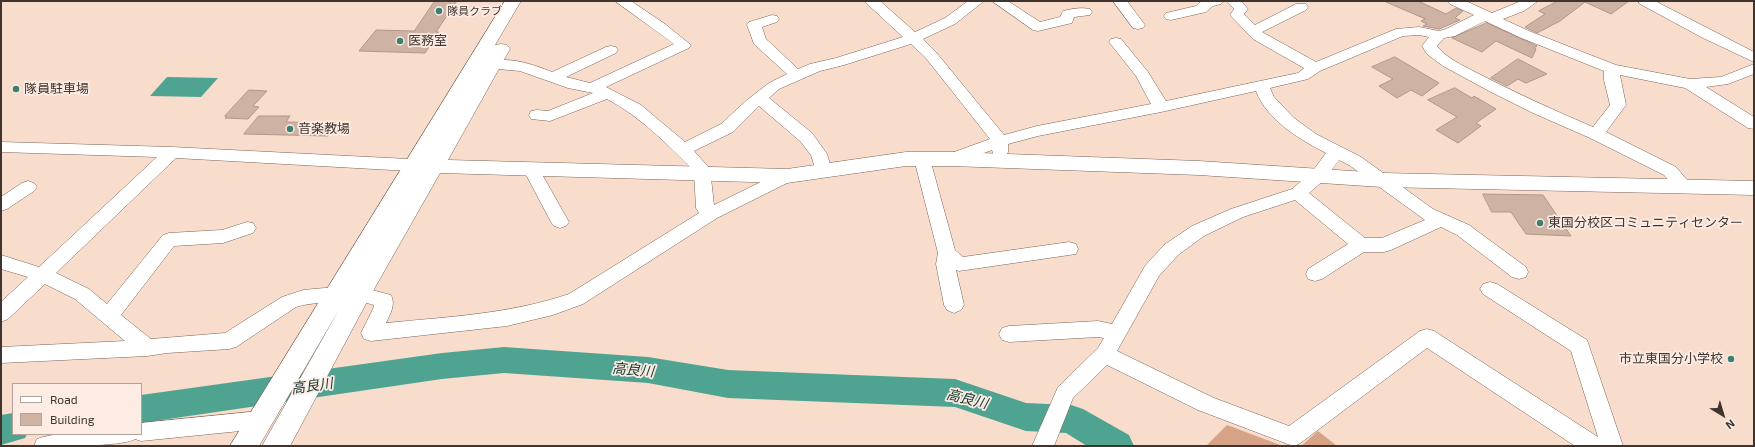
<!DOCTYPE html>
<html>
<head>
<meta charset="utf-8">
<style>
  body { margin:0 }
  #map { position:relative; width:1755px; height:447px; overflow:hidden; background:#f8ddcd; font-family:"Exo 2",sans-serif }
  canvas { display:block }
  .frame { position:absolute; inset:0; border:2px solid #3f342e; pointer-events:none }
  .legend { position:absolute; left:12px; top:383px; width:130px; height:52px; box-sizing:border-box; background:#fdece3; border:1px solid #b1a29b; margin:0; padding:5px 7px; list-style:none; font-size:12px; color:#3f342e }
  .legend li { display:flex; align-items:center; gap:8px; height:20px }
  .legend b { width:20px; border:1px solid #b1a29b }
  .north { position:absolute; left:1703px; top:395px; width:40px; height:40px; -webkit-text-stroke:3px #fdece3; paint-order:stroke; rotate:142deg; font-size:11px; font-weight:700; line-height:16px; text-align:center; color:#3f342e }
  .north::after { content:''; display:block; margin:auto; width:14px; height:18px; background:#3f342e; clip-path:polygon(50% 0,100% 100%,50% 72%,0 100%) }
</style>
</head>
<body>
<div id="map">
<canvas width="1755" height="447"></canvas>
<div class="frame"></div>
<ul class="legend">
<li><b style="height:5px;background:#fff"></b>Road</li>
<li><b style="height:11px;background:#ceb3a4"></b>Building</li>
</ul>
<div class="north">N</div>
</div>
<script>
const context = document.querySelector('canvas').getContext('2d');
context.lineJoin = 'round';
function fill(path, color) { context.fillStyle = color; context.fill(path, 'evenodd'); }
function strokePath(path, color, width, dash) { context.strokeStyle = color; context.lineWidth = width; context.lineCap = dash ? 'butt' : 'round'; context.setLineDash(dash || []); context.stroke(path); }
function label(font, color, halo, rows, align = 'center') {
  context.font = font + ' "Exo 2","Noto Sans JP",sans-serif'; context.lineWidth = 3.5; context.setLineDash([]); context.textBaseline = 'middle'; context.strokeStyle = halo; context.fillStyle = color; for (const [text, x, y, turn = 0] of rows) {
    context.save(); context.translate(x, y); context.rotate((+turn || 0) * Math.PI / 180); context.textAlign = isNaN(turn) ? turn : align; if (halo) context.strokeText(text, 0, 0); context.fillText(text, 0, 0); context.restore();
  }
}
fill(new Path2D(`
  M1227,425L1283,446H1206Z
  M1318,431L1337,446H1301Z`), '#d6a386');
fill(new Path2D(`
  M167,77L218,78L201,97L150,96Z`), '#4fa491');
fill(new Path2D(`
  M504,347L648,357L728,370L955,379L1026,403L1071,405L1083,409L1129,435L1134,446H1087L1066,433L1026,431L955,407L728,398L648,383L504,373L442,379L141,423V395L442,353Z
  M13,413V434H27L25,438L1,445V415Z`), '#4fa491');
const building = new Path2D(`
  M435,1H457L436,32H439L425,53L359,51L376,30L414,31Z
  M1384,1H1418L1446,14L1456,8L1463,11L1455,18L1460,20L1439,29L1423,26L1427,24L1421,21L1425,19Z
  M1558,1H1629L1611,14L1585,2L1560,21L1537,33L1525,27L1545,14L1539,11Z
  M1487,23L1537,46L1534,48L1536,49L1532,58L1496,41L1482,52L1452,38Z
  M1395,57L1439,83L1422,96L1411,90L1397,98L1379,86L1393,79L1372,67Z
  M1518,59L1547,74L1526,83L1518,79L1507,86L1491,78Z
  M1455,88L1472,98L1474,96L1496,109L1476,123L1481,126L1458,143L1436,130L1457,117L1428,100Z
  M249,90L267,91L253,106L259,107L248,119L225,118L227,116H225Z
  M259,116H290L286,122L336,123L328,136L244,134Z
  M1483,194L1543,195L1571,236L1526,234L1511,212H1492Z`);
fill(building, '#ceb3a4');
strokePath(building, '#b19788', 1);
const street = new Path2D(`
  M615,1H631L665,24L691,45L689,48L606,87L641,105L685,142L721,124L747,100L769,83L787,74L754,44L747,25L749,22L772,15L777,16L779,19L777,22L762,27L766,39L798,69L810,64L836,58L903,37L864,1H880L915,32L945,18L968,1H984L955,24L923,39L935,51L1004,135L1037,126L1151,104L1136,76L1109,42L1111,39L1116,38L1121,39L1148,72L1166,101L1298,73L1304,68L1253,39L1230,15L1234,9L1227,1H1241L1248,9L1244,14L1255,25L1296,4H1306L1308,7L1306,10L1262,32L1316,62L1396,29L1419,27L1439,31L1446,29L1474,15L1450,4L1448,1H1466L1492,13L1521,1H1538L1524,11L1503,19L1529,31L1616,65L1690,79L1721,77L1754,64V74L1728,84L1706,87L1754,117V129L1748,128L1685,88L1620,75L1626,105L1606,132L1676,167L1693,187L1690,191L1684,193L1678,191L1664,175L1590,138L1533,113L1489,91L1443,66L1427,54L1422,46L1429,37L1419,35L1403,36L1320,71L1308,79L1270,88L1274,97L1294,118L1316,134L1361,157L1433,209L1469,225L1526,267L1528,272L1526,277L1519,279L1512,277L1457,235L1441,227L1391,250L1384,252H1364L1322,279L1315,281L1308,279L1306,274L1308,269L1348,244L1295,200L1243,217L1204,236L1178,255L1159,276L1117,351L1214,398L1289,426L1420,331L1427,329L1434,331L1598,437L1571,351L1483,294L1480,289L1483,284L1490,282L1497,284L1587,340L1623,446H1575L1427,348L1299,444L1293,446L1198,410L1107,365L1073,398L1054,446H1032L1058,387L1098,348L1104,338L1098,337L1009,342L1002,340L999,334L1002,328L1009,326L1098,321L1112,324L1145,266L1164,245L1192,226L1231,209L1292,189L1312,172L1326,153C1299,139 1267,120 1256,91L1161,112L1038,136L1008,144V152L1006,156L1000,157L994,156L992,150L952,165L946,163L944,159L946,155L990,139L925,57L911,44L844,65L820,71L779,89L769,98L812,133L827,154L832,171L829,175L823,177L817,175L811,155L800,141L759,106L733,132L694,151L710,169L714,205L781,172L787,170L793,172L796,176L793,180L717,218L583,304L553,315L507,326L371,341L364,339L361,333L373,309L374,305L353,299L350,294L353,289L360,287L391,295C396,305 390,314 386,323C447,317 510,314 569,294L699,213L696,208L694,171C667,144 641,117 607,99L550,121L531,119L529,115L531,111L537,110L548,111L593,93L568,88L520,71L487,68L485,65L487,62C509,56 532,64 552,72L606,47L611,46L616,47L618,50L616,53L566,77L590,83L674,44ZM1485,21L1519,37L1604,71V80L1610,105L1593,127C1553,110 1514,92 1475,72C1462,65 1446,58 1437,46L1444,38L1455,36ZM1339,160L1349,165L1425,220L1382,238H1365L1309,193L1324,180Z
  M992,1H1008L1040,22L1060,17L1063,11C1071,9 1081,7 1090,9L1092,12L1090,15L1074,17L1072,23L1038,31L1033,30Z
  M1113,1H1127L1145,25L1143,28L1138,29L1133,28Z
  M1202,1H1223L1221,4L1213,6L1206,12L1171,20L1166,19L1164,16L1166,13L1196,6Z
  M1638,1H1655L1754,52V62L1703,38L1640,4Z
  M1,142L172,147L428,160L434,162L436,166L434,170L428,172L176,158L56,273L89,289L107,304L163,235L169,233L222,230L247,222L253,223L256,228L253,233L223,243L174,246L121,315L151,339L225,333L282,297L303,290L336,287L343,289L346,294L343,299C327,304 311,302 296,307L236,347L229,349L167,353L147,356L1,363V347L125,341L75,299L45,284L8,319L1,322V302L28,277L1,269V255L39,267L157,157L1,152Z
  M922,153L928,155L930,159L955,250L963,257L1069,242L1076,244L1078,249L1076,254L959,271L956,270L964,305L961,310L954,313L947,310L944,305L936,264L938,253L914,159L916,155Z
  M531,163L537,165L539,169L569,222L566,226L560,228L554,226L551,222L523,169L525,165Z
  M28,181L34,183L37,187L34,191L7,209L1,211V197L22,183Z
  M260,411L268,413L271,420L268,427L260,429L141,441L135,439C122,447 54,446 34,446L37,439C64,429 111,434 141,434V423Z`);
const secondary = new Path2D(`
  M505,1H521L495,45L501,44L507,45L510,49L448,160L787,169L906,152H952L1199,161L1382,173L1754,181V195L1382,187L1199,175L952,166H906L787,183L440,173L369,298L290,446H262L340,308L259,446H230Z`);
strokePath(street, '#7c6456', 1);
strokePath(secondary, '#7c6456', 1);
fill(street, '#fff');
fill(secondary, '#fff');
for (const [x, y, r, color] of [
  [439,11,4,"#3d8071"],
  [400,41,4,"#3d8071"],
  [16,89,4,"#3d8071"],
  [290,129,4,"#3d8071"],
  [1540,223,4,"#3d8071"],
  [1731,359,4,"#3d8071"]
]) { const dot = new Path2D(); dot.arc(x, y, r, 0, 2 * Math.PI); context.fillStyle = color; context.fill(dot); strokePath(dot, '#fdece3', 1.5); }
label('11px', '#3f342e', '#fdece3', [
  ["隊員クラブ",447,11]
], 'left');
label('13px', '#3f342e', '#fdece3', [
  ["医務室",408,41],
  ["隊員駐車場",24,89],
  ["音楽教場",298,129],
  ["東国分校区コミュニティセンター",1548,223],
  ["市立東国分小学校",1723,359,"right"]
], 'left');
label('italic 14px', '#0f372f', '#fdece3', [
  ["高良川",633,370,5],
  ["高良川",312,386,-8],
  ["高良川",967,399,14]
]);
</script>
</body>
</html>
